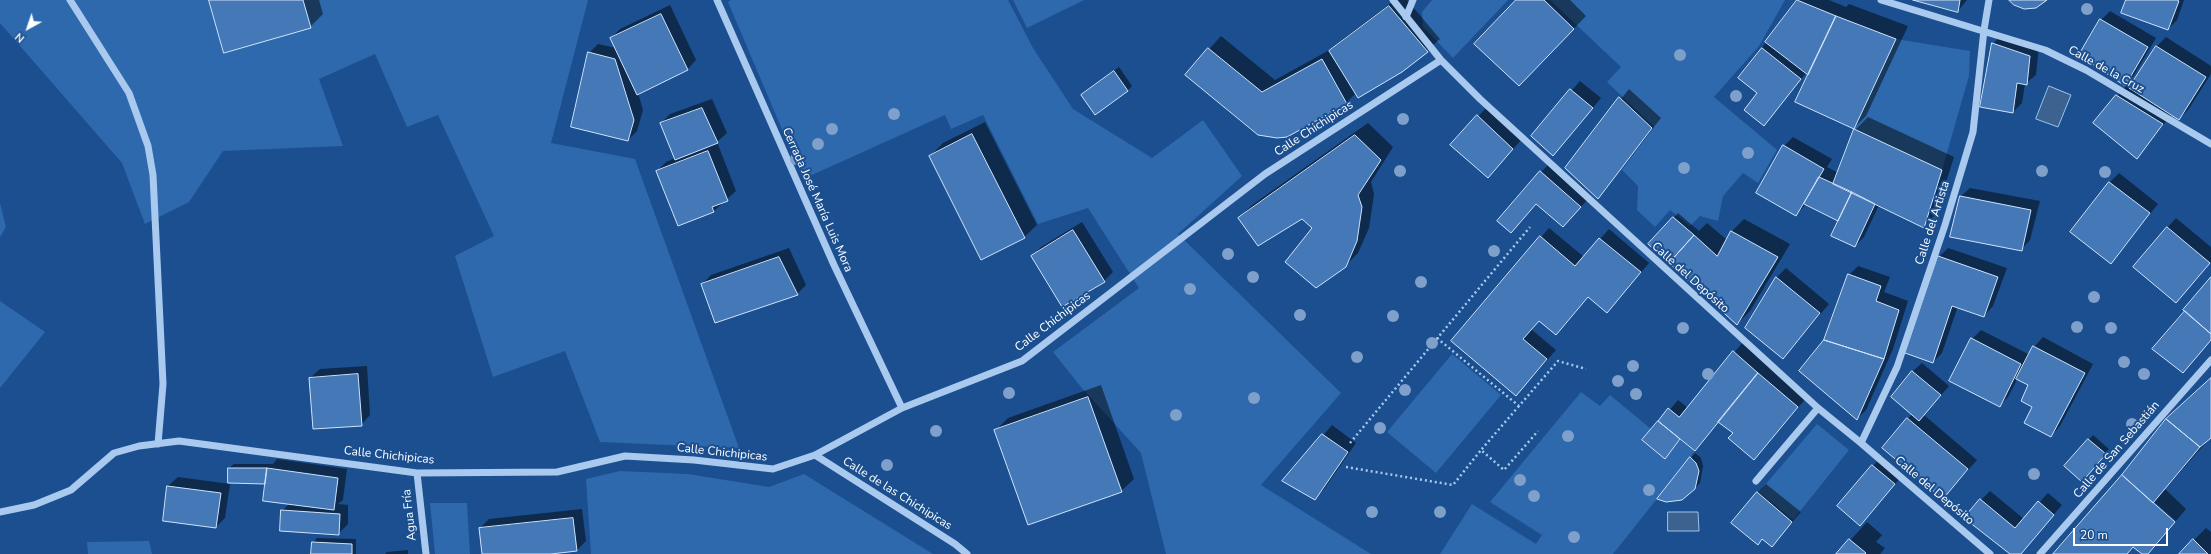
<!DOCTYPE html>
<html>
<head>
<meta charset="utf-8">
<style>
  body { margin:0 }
  #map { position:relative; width:2211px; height:554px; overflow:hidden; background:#1b4f8f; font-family:"Nunito Sans",sans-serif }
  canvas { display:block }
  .north { position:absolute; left:8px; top:8px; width:40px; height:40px; -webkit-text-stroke:3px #1b4f8f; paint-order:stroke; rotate:220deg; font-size:11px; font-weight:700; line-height:16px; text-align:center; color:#fff }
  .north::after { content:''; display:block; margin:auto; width:14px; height:18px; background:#fff; clip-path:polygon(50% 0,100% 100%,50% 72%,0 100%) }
  .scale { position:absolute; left:2073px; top:528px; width:95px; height:18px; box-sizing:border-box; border:2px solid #fff; border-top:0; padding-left:5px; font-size:12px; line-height:14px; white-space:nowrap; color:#fff; -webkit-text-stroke:3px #1b4f8f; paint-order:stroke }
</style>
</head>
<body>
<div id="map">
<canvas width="2211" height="554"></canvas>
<div class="north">N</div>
<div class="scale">20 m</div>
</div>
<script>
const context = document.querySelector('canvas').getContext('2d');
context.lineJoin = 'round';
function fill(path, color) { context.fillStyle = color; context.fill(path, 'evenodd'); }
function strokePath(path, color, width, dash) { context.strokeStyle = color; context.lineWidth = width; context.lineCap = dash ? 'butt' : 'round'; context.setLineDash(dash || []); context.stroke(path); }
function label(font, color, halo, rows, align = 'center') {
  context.font = font + ' "Nunito Sans",sans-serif'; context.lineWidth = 4; context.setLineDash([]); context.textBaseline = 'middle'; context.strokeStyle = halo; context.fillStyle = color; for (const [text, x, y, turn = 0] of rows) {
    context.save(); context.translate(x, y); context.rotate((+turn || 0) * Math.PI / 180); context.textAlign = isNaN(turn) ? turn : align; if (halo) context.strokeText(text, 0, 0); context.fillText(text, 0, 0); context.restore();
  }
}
fill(new Path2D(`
  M0,0H209L224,52L303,0H588L551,143L635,159L739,448L600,442L565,351L493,377L455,256L494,236L438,115L407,127L375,54L319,79L343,146L223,151L189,202L145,224L122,163L0,23Z
  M731,0H1008L1033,48L1073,109L1152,158L1203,120L1242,176L1178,234L1341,393L1261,485L1371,554H1166L1141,453L1081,387L1053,352L1139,288L1088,208L1038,224L983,115L951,129L945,115L803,179L728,2Z
  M1013,0H1084L1027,28Z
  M1432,0H1508L1453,58L1423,27L1422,12Z
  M1550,0H1785L1759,46L1714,97L1777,150L1758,183L1743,173L1723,196L1718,221L1700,216L1690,226L1670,210L1655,227L1637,210L1638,186L1622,170L1654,127L1607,82L1621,67Z
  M1896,39L1970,51L1969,76L1942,170L1854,129Z
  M0,203L6,227L0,237Z
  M0,301L45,332L0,388Z
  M1452,354L1501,395L1436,473L1387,432Z
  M1581,392L1600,406L1610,395L1651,429L1642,440L1665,459L1680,439L1695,451L1613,554H1440L1472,504L1536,544L1542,535L1490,502Z
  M1817,424L1849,450L1793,520L1759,492Z
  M620,471L688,474L769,487L804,474L933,554H591L586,479Z
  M430,503H467L470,554H435Z
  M149,541L152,554H88L87,542Z`), '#2e69ad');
const water = new Path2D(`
  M2049,86L2071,95L2058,127L2036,119Z
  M1668,512H1698L1699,531H1668Z`);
fill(water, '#3c6290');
strokePath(water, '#9cc4f0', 1);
fill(new Path2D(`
  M210,0H319L323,14L310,27Z
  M1395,0H1407L1440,39L1402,71L1356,93L1346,103L1287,136L1268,137L1251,130L1186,75L1221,36L1275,80L1333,48L1343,39Z
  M1517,0H1570L1586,16L1532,72Z
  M1798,0H1829L1846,7L1849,4L1908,26L1866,116L1854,128L1806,73L1764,124L1758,93L1739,78Z
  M1917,0H1967L1958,11Z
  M2127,0H2184L2177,20L2168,29Z
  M670,5L696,60L687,70L638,93L643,110L637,131L628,140L589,53L598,44L616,48L611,38L620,29Z
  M2110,11L2156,38L2134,75L2125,85L2101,20Z
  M2002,34L2039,46L2036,75L2025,84L2022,103L2013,112L1981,106L1993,44Z
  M2166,37L2211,66V74L2188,110L2179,119L2172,114L2137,157L2095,123L2126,86L2130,89L2157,46Z
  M1119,67L1132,86L1128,90L1082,95Z
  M1580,81L1601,98L1562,145L1533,135Z
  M1629,89L1661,118L1598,197L1567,168Z
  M712,99L727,133L717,142L736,191L714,211L679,225L657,171L666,162L675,158L661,123L670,114Z
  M1487,107L1522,139L1497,167L1452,145Z
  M1868,117L1954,157L1936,214L1923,226L1879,205L1864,237L1855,246L1839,221L1806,204L1796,215L1784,146L1793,137L1832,159L1827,167L1839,173L1855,130Z
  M985,122L1037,225L1024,237L930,156L943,143Z
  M1368,123L1393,147L1371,182L1374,194L1369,228L1358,253L1345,266L1302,217L1239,218L1252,205Z
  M1550,163L1590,197L1563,226L1537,203L1520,223L1541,172Z
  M2119,173L2158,204L2110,263V182Z
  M1970,188L2040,201L2030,240L2021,250L1960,197Z
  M1678,213L1699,231L1707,223L1727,240L1731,232L1744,219L1790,244L1750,311L1737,324L1650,244Z
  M2176,218L2211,247V262L2176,302L2167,228Z
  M1082,222L1113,272L1104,281L1032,256L1041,247Z
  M1549,228L1584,257L1609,229L1649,263L1607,312L1589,296L1565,325L1539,320L1532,330L1556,350L1516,395L1452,341Z
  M789,248L806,285L797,294L702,284L711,275Z
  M1948,248L2007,268L1993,306L1984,316L1958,306L1942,353L1933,362L1939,257Z
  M1858,266L1890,277L1884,292L1908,301L1893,349L1866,410L1857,419L1825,341L1849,275Z
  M1786,268L1829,304L1783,358L1747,328L1777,277Z
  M2211,278V340L2182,372L2153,349Z
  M1981,330L2030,355L2034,347L2043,337L2093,364L2060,426L2051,436L2033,406L2030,385L2018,378L2008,397L1999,406L1972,339Z
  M1743,342L1807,397L1763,449L1734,433L1719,421L1695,450L1681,439L1669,453L1644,440L1678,400L1688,408Z
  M1922,363L1949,386L1924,415L1977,460L1943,498L1883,448L1912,414V372Z
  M367,366L370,415L361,425L310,378L320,369Z
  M2211,378V437L2165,489L2186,509L2176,521L2153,501L2152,503L2174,523L2158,543L2147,554H2143L2134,546L2127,554H2054Z
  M1101,385L1134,479L1121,491L995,431L1008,418Z
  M1332,425L1356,443L1324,489L1314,499L1284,481Z
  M2093,435L2109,449L2086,476L2065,466Z
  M1695,453L1701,458L1703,466L1700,483L1695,488L1658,498Z
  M1882,456L1903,475L1860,524L1873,466Z
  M277,459L347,469L343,500L338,504L348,505V524L338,534L282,511L289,504L266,481L264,483L229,468L234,464H273Z
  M178,477L230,484L225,518L216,527L168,486Z
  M1766,484L1801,512L1772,545L1763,538L1758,543L1757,493Z
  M1990,491L2024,519L2048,493L2062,505L2020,554H2011L1981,500Z
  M582,509L586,541L577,550L541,554H483L480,528L489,519Z
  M1867,522L1882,535L1876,542L1885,548L1880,554H1838Z
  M2206,528L2211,532V554H2180Z
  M317,538L356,539V554H312L313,543Z
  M408,550V554H385L387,552Z`), '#0007');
const building = new Path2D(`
  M209,0H303L311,28L224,53Z
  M1516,0H1544L1574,29L1519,86L1474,44Z
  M1797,0L1836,16L1808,75L1765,42Z
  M1913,0H1960L1958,12Z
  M2009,0H2047L2036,8L2024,9L2014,5Z
  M2126,0H2177L2179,1L2168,30L2121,13Z
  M1389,6L1428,52L1402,72L1358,98L1329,51Z
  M661,14L688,70L637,95L610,38Z
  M1836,16L1896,39L1854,129L1795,102Z
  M2100,19L2148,47L2125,86L2079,55Z
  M1992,43L2030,56L2027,85L2017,83L2013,113L1980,107Z
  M2156,46L2206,77L2179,120L2129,88Z
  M1208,48L1262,92L1322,59L1347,104L1287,137L1277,138L1258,135L1185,75Z
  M1762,48L1801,79L1764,126L1744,110L1757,93L1738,78Z
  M588,52L615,59L634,120L628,141L571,127Z
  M1114,71L1128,91L1095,115L1081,95Z
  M1570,89L1593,108L1553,156L1531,136Z
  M2116,95L2163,124L2137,159L2093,123Z
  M1619,97L1652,128L1598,199L1565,168Z
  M702,108L718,143L675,160L660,123Z
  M1477,115L1513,149L1488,178L1450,145Z
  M1854,129L1942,170L1924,228L1833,184Z
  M972,134L1025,238L981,260L929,156Z
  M1355,135L1381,160L1358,195L1362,207L1357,241L1346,267L1316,288L1285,262L1312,228L1302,219L1258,246L1238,218Z
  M1783,145L1824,169L1796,216L1756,193Z
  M708,151L728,201L712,207L714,212L678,226L656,171Z
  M1540,171L1581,207L1563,227L1536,204L1511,233L1497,221Z
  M1819,177L1852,192L1838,221L1804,204Z
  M2109,182L2150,213L2111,264L2070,232Z
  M1852,192L1875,204L1855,247L1831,236Z
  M1960,196L2031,210L2022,251L1950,237Z
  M1673,217L1694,235L1669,263L1648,244Z
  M2167,227L2210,263L2176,303L2133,267Z
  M1073,230L1105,282L1062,307L1031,256Z
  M1731,231L1778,257L1737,325L1669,263L1694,235L1717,256Z
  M1540,236L1575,266L1599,238L1641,272L1607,313L1588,297L1556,335L1539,321L1523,339L1547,359L1516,396L1451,341Z
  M1938,256L1998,277L1984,317L1952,306L1933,363L1905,353Z
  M779,257L798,295L715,323L701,284Z
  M1848,274L1881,286L1876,301L1899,310L1884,359L1824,340Z
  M1776,277L1820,313L1783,359L1745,328Z
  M2211,277V334L2183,310Z
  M2185,311L2211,334V340L2183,373L2152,349Z
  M1971,338L2021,364L2000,407L1949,381Z
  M1824,340L1884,359L1857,420L1799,371Z
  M2033,346L2085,373L2051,437L2024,423L2032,407L2021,401L2028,385L2016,379Z
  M1733,351L1758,373L1695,451L1658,421L1668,408L1679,417Z
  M1912,371L1941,395L1919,421L1891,397Z
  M1758,373L1798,407L1754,460L1728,438L1733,433L1718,422Z
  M358,374L362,426L313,429L309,378Z
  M2211,378V438L2200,447L2166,419Z
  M1088,397L1122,492L1028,525L994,430Z
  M1907,418L1968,469L1943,499L1882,448Z
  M2166,419L2200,447L2153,503L2122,475Z
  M1658,421L1680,439L1665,459L1642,440Z
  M1322,434L1348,452L1315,500L1282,481Z
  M2088,439L2106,454L2082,482L2064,466Z
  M1690,457L1696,463L1699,471L1695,489L1682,500L1666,502L1657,499Z
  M1872,465L1895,484L1860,526L1837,506Z
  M228,468H267L265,484L228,483Z
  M267,468L338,478L334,510L263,501Z
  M2122,475L2175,522L2148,554H2142L2133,547L2127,554H2053Z
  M167,486L221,493L216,528L163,521Z
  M1757,492L1792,522L1772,547L1762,539L1758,545L1731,523Z
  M1980,499L2015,528L2038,501L2054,515L2021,554H2010L1964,518Z
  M281,510L340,514L339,535L280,531Z
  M573,518L577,551L551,554H482L479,528Z
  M1849,539L1866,553L1865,554H1836Z
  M2193,539L2208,554H2179Z
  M312,542L352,544V554H311Z`);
fill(building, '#4478b7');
strokePath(building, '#cfe3fa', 1);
strokePath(new Path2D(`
  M1437,338L1519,406L1558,361L1586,369
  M1519,406L1481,450L1504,470L1538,431
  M1350,443L1530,227
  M1346,467L1453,485L1481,450`), '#a9c9ee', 2.5, [2, 3]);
strokePath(new Path2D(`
  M70,0L129,93L148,146L153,175L163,384L158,444
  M717,0L834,265L902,408
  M1393,0L1441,60L1480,99L1818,408L1861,443L1990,554
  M1881,0L2045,50L2086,70L2211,144
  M1406,17L1413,0
  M1861,443L1897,367L1945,225L1973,132L1984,30L1989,0
  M815,455L955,544L967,554
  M417,473L426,554
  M1756,481L1818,408
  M0,512L34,505L71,490L114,453L139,446L179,441L417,473L557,472L625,456L694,460L773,469L815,455L902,408L1022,361L1265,174L1441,60
  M2040,554L2211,360`), '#a9c9ee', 7);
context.fillStyle = '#7ea0ca';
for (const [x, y] of [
  [2087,9],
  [1680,55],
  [1736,96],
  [894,114],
  [1403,119],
  [832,129],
  [818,144],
  [1748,153],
  [796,159],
  [1684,168],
  [1400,171],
  [2042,171],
  [2105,172],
  [1494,251],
  [1228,254],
  [1253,277],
  [1421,282],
  [1190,289],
  [2094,297],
  [1300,315],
  [1393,316],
  [2077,327],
  [1683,328],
  [2111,328],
  [1432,343],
  [1357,357],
  [2124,362],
  [1633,366],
  [1708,374],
  [2144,374],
  [1618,381],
  [1405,390],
  [1009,393],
  [1636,394],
  [1254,398],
  [1176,415],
  [2132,424],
  [1380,428],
  [936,431],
  [1568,436],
  [887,465],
  [2034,474],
  [1520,480],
  [1649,490],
  [1534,496],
  [1372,512],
  [1440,512],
  [1574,537]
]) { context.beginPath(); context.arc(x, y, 6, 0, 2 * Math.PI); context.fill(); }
label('12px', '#fff', '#1b4f8f', [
  ["Calle de la Cruz",2106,70,29],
  ["Calle Chichipicas",1314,129,-33],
  ["Cerrada José María Luis Mora",817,200,66],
  ["Calle del Artista",1933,223,-72],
  ["Calle del Depósito",1690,278,42],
  ["Calle Chichipicas",1053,322,-37],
  ["Calle de San Sebastián",2117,450,-49],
  ["Calle Chichipicas",722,453,6],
  ["Calle Chichipicas",389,456,6],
  ["Calle del Depósito",1934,491,40],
  ["Calle de las Chichipicas",897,494,32],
  ["Agua Fría",410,515,-96]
]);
</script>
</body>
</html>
